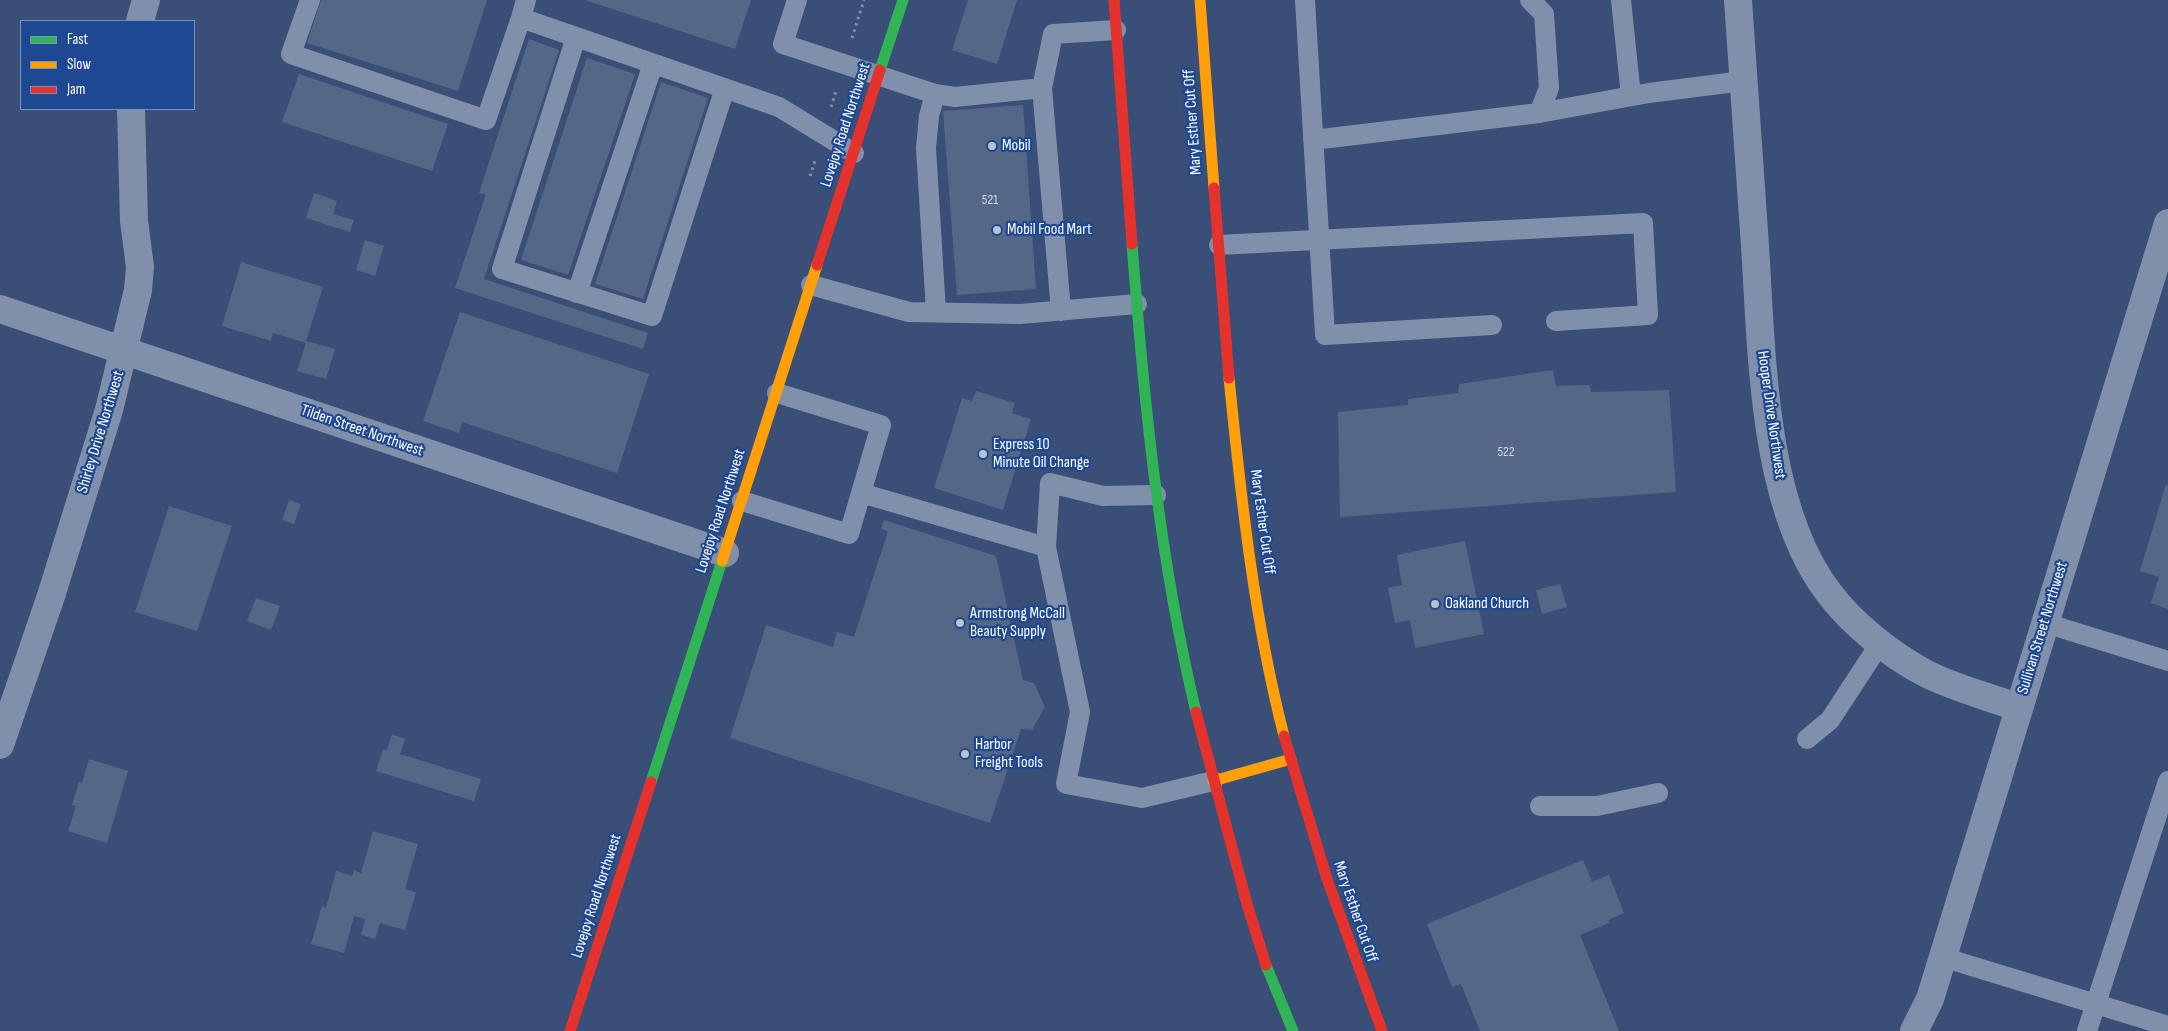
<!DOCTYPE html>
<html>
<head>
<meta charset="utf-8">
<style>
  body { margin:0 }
  #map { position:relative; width:2168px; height:1031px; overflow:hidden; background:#394f77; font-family:"Sofia Sans Condensed",sans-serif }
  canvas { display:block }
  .legend { position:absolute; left:20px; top:20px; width:175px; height:90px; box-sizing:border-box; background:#1e4892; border:1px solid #7891be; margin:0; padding:6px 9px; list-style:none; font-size:15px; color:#fff }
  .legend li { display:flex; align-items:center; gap:10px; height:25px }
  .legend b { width:25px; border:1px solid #7891be }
</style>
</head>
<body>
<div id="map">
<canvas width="2168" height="1031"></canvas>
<ul class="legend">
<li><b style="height:6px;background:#30b455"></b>Fast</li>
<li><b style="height:6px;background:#ff9f0a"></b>Slow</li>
<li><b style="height:6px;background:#e5322d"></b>Jam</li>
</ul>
</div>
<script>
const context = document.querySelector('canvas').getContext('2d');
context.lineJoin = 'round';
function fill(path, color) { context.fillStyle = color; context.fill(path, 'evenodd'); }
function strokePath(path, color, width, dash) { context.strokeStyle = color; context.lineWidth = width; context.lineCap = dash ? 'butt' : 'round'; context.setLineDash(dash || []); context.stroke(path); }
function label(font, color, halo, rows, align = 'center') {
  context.font = font + ' "Sofia Sans Condensed",sans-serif'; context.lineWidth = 4.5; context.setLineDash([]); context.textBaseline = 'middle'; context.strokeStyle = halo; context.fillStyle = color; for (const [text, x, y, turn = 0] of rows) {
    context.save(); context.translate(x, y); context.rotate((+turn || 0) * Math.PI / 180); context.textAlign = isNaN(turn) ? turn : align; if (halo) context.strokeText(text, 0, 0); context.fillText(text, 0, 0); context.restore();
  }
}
fill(new Path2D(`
  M321,0H487L458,91L307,43Z
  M585,0H751L735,49Z
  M968,0H1017L997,64L952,50Z
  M529,39L559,50L484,279L648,333L643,349L455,288L486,194L479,193Z
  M587,58L635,74L568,275L521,260Z
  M299,74L448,124L432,171L282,122Z
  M661,82L708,98L643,299L595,284Z
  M1023,105L1036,289L957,295L943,111Z
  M314,193L337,201L333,214L354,220L350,232L306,218Z
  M365,240L384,246L375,276L356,270Z
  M241,262L323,287L306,341L335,349L326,379L297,371L306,343L273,333L271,341L222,326Z
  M460,312L649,374L617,473L462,422L459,433L423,421Z
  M1553,370L1556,386L1590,385L1591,392L1669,390L1676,492L1340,517L1338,412L1408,405V399L1458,393L1459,384Z
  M976,391L1015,403L1012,413L1031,419L1003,510L934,488L962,398L972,401Z
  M2166,484L2168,485V609L2151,603L2159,577L2140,571Z
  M289,500L301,504L294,524L282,520Z
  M169,506L232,526L197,631L135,612Z
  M884,520L996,556L1023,680L1034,683L1045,707L1032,730L1021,729L990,823L730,738L766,625L833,647L837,632L854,637L888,531L881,529Z
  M1465,541L1484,634L1415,648L1410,620L1395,623L1388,588L1402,585L1397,555Z
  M1560,584L1567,607L1542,614L1536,590Z
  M256,598L280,606L271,630L247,621Z
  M392,734L405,739L400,754L481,779L474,801L376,771L383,749L387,750Z
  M89,759L128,771L107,843L68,831L76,806L72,805L79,782L82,783Z
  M373,831L418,844L405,889L416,892L405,930L380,923L375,939L361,935L365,919L354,916L344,953L311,944L322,906L326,908L336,871L352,876L354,870L361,873Z
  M1583,860L1592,882L1609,875L1624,913L1608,920L1609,923L1580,935L1619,1031H1480L1461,984L1452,987L1427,924Z`), '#546787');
strokePath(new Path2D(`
  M852,38L864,0
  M831,107L836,91
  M810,176L815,161`), '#8090aa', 3, [2.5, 4]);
strokePath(new Path2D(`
  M310,0L291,54L486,120L521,18
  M526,0L521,18L779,107L854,153
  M797,0L783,44L935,94L955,97L1042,88
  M1305,0L1325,335L1492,325
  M1530,0L1544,14L1549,88L1539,113
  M1621,0L1631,96
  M576,37L502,269L652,316L725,88
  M935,94L929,116L926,148L936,312
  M1313,140L1539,113L1649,93L1743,81
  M1219,245L1643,223L1648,315L1556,321
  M811,285L909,312L1020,314L1137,304
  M577,293L653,64
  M1061,311L1042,88L1053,34L1116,30
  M861,493L1046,547
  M1156,495L1103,496L1050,483L1046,547L1080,712L1066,784L1142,798L1213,781
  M742,501L849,534L881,425L777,393
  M2045,623L2168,661
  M1807,739L1830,720L1881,642
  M1540,806H1597L1658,793
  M1942,957L2168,1026
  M2087,1031L2168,781`), '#8090aa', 20);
strokePath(new Path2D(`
  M1738,0C1744,82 1749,164 1755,246C1762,353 1762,506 1829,593C1852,624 1891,655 1925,673C1951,687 1990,697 2019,708
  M140,21L146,0
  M0,309L725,553
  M0,745L51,596L109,410L138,290L140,267L134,221L131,109
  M1914,1031L1930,999L2168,223`), '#8090aa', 28);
strokePath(new Path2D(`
  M880,70L903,0
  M1132,244C1144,402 1159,557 1196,712
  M651,782L722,561
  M1266,965L1293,1031`), '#30b455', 11);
strokePath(new Path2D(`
  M1200,0L1214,188
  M1229,378C1241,498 1254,619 1284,736
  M722,561L817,265
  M1213,781L1291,759`), '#ff9f0a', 11);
strokePath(new Path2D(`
  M1114,0L1132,244
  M1214,188L1229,378
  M817,265L880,70
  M1196,712L1247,904L1266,965
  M1284,736L1327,879L1382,1031
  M570,1031L651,782`), '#e5322d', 11);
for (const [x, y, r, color] of [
  [992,146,5,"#bac1cf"],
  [997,230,5,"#bac1cf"],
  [983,454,5,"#bac1cf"],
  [1435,604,5,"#bac1cf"],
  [960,623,5,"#bac1cf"],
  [965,754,5,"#bac1cf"]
]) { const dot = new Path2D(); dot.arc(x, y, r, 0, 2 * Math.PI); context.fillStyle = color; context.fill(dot); strokePath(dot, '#1e4892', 2); }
label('14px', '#d4d9e1', null, [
  ["521",990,200],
  ["522",1506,452]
]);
label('16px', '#fff', '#1e4892', [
  ["Mary Esther Cut Off",1193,122,-94],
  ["Lovejoy Road Northwest",846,125,-72],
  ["Hooper Drive Northwest",1771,415,82],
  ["Tilden Street Northwest",362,431,19],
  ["Shirley Drive Northwest",101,432,-73],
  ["Lovejoy Road Northwest",721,511,-72],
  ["Mary Esther Cut Off",1262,522,82],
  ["Sullivan Street Northwest",2043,628,-73],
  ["Lovejoy Road Northwest",597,896,-72],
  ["Mary Esther Cut Off",1355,912,71]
]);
label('16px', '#fff', '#1e4892', [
  ["Mobil",1002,146],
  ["Mobil Food Mart",1007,230],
  ["Express 10",993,445],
  ["Minute Oil Change",993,463],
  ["Oakland Church",1445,604],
  ["Armstrong McCall",970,614],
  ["Beauty Supply",970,632],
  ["Harbor",975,745],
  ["Freight Tools",975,763]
], 'left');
</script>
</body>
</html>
